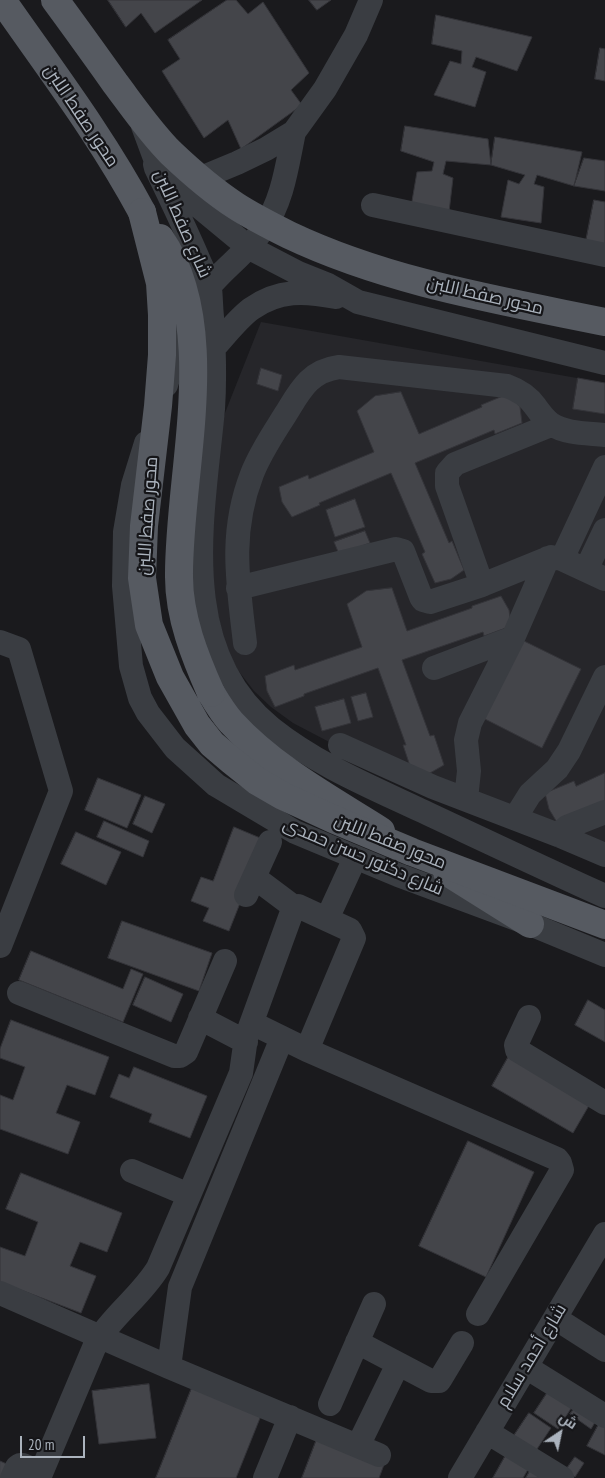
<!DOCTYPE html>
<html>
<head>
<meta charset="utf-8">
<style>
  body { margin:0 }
  #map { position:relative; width:605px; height:1478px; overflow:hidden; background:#1a1a1d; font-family:"PT Sans Narrow",Cairo,sans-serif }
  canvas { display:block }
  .north { position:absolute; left:535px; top:1408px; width:50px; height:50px; -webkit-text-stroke:4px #151518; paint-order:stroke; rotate:34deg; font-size:14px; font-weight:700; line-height:20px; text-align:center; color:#abb3bd }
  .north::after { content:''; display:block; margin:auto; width:18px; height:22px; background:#abb3bd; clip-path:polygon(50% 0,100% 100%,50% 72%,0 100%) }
  .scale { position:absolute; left:20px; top:1436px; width:65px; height:22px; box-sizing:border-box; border:2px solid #abb3bd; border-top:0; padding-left:6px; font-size:15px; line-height:18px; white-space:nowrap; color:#abb3bd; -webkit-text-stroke:4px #151518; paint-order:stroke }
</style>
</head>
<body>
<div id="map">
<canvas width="605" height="1478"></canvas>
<div class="north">ش</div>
<div class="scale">20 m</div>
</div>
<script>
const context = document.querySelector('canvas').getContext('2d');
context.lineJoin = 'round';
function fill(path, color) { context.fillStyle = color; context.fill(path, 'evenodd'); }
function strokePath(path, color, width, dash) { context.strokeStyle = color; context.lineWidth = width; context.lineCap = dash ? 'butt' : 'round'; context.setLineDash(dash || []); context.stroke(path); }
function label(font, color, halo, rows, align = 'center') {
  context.font = font + ' "PT Sans Narrow",Cairo,sans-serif'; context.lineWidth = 4.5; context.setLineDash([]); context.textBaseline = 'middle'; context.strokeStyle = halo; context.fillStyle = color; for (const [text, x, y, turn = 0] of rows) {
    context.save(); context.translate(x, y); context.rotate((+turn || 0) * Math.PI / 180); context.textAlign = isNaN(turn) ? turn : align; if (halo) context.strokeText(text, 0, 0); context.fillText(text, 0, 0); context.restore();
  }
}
fill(new Path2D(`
  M261,322L605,383V864L377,767L293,723L271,707L254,691L237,669L225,645L211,586L214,476L223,418Z`), '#26262a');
const building = new Path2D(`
  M108,0H202L155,33L141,13L126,27Z
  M227,0H236L248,14L263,2L309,73L291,90L302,105L241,149L228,120L204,138L162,71L180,59L168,40Z
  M309,0H331L317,10Z
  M436,15L532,37L517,71L476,57L472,67L486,72L475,107L434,95L450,61L461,64L462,51L432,44Z
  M600,48L605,49V81L595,79Z
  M405,126L488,139L491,165L446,161L443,174L453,178L449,212L411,207L417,172L432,171L434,162L401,151Z
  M495,137L582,152L574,186L537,175L534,184L544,187L541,223L501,217L508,180L519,184L525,175L491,165Z
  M584,158L605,161V191L574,186Z
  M594,200L605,202V244L586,241Z
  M261,368L282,375L278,391L257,384Z
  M578,378L605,383V414L573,409Z
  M401,392L419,434L482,407L481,405L510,393L520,407L522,423L495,434L494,430L415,463L449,543L452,541L464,570L451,579L435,583L422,554L425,552L391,473L319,503L320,505L292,517L282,502L279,487L308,475L309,479L374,452L357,411L375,396Z
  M355,499L365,527L335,537L326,510Z
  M365,531L370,543L339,554L334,542Z
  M392,588L407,631L472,608V606L501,596L509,610L511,626L484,636L483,632L402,660L430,736L434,735L444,765L430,773L413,775L403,745H406L378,668L304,694V696L275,707L267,691L265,676L294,665L295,670L362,647L347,604L366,591Z
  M522,640L581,669L542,748L483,718Z
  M366,693L373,717L358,721L351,697Z
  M344,699L351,723L322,731L315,707Z
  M605,773V801L558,824L549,809L545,793L574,781L576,786Z
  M98,778L141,795L127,828L85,810Z
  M145,796L165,804L152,833L133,824Z
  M104,821L149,841L143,857L97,837Z
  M234,827L265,840L229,931L203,921L209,908L191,901L201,877L213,881Z
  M76,832L121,852L106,885L61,864Z
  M122,921L212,953L199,991L108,958Z
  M31,951L123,989L131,969L143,974L123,1022L19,980Z
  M145,977L183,994L171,1022L133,1005Z
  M588,1000L605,1010V1042L575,1025Z
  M11,1020L109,1057L95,1095L67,1085L56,1113L80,1122L68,1154L0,1129V1095L13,1100L25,1067L0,1058V1049Z
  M510,1054L591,1102L573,1133L492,1086Z
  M134,1067L207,1096L190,1138L149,1122L152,1114L110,1097L119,1074L129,1078Z
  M468,1141L534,1172L486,1277L419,1246Z
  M21,1173L122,1213L107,1252L80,1242L70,1266L96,1276L81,1313L0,1282V1247L25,1256L38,1222L6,1209Z
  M149,1384L156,1438L99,1444L92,1391Z
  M193,1385L262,1413L236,1478H156Z
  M551,1387L575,1402L558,1429L534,1413Z
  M577,1405L597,1419L591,1429L570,1414Z
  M529,1413L551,1428L533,1455L511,1440Z
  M600,1422L605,1425V1455L587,1446Z
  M318,1436L385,1462L379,1478H302Z
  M507,1453L530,1466L523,1478H493Z
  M575,1457L584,1463L575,1477L565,1471Z
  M0,1461L9,1465L4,1478H0Z
  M532,1467L550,1478H526Z`);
fill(building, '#44454a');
strokePath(building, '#343439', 1);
strokePath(new Path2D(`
  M143,126L156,161L155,164L156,168C170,197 184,226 197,256C201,266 207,277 210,288C211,297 211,307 212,317C214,347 215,379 213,409C203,517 174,649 271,728C316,764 369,786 420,810C482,839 543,868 605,896
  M165,167L196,204L248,247L298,273L328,285L358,302L605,363
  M184,185L237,163L266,149L294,132L325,89L356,35L371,0
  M373,205L605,255
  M208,354C221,341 236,320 251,309C279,289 305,291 336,297
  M166,385C175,357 183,325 199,300C216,273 245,256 263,229C283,201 287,165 294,132
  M146,443L133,485L125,532L124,586L131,666L140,698L148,713L175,748L216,785L295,832L398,875L530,924L605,955
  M562,559L605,467
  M586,570L605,530
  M482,585L447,486V473L455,464L551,425
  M238,588L396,549L403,551L421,597L423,600L430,602L482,585L551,557L562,559L605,579
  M0,642L19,649L61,791L0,946
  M245,643C238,583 229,533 252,474C260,453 273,434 285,415C300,391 309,371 339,367L507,386C518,390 528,396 535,406C540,413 544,419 551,424C566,434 588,433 605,435
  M434,668L513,638
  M340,745L433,787L558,835L605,855
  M466,799L469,771L466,740L470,723L513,638L548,558
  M515,818L530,794L557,769L569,751L605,677
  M558,835L567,827L605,812
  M254,877L294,907
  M246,895L270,842
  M327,919L355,858
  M19,993L174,1056H180L186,1052L225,961
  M529,1017L516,1045L517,1050L605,1103
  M200,1018L246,1042
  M252,1023L307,1050L557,1159L560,1163L562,1170L478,1314
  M132,1171L189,1195
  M0,1293L169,1367L379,1455
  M555,1318L605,1350
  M357,1342L431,1381H439L441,1378L462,1343
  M169,1367L180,1287L282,1038
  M526,1367L605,1416
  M330,1404L374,1304
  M487,1432L562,1478
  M358,1446L398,1364
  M12,1478L17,1467L20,1465H23L41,1473
  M39,1478L96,1343C113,1315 141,1296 158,1268L241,1073L246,1038L293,909L298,906L350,930L354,938L307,1050
  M265,1478L290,1417
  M460,1478L605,1234`), '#3a3d42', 24);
strokePath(new Path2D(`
  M2,0C50,69 102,137 142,212
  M211,693C217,703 223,713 231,722C273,768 329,798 381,831
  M447,872L530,924`), '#565a61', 28);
strokePath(new Path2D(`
  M55,0C75,27 95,55 115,83C133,107 150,132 171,153C191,172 213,191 236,206C253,217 271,226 289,235C388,282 498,300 605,322
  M142,212L160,283L162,315V355L158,406L144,526L142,578L149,625L170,677L197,725L212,744L232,761L257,781L283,796L333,819L412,852L605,925
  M160,238C222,329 178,473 179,577C179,617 195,657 211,693`), '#565a61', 28);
label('18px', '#abb3bd', '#151518', [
  ["محور صفط اللبن",81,116,56],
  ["شارع صفط اللبن",182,224,66],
  ["محور صفط اللبن",485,296,13],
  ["محور صفط اللبن",148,516,-86],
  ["محور صفط اللبن",390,842,22],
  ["شارع دكتور حسن حمدى",363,857,23],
  ["شارع أحمد سلام",532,1356,-59]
]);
</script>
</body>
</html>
